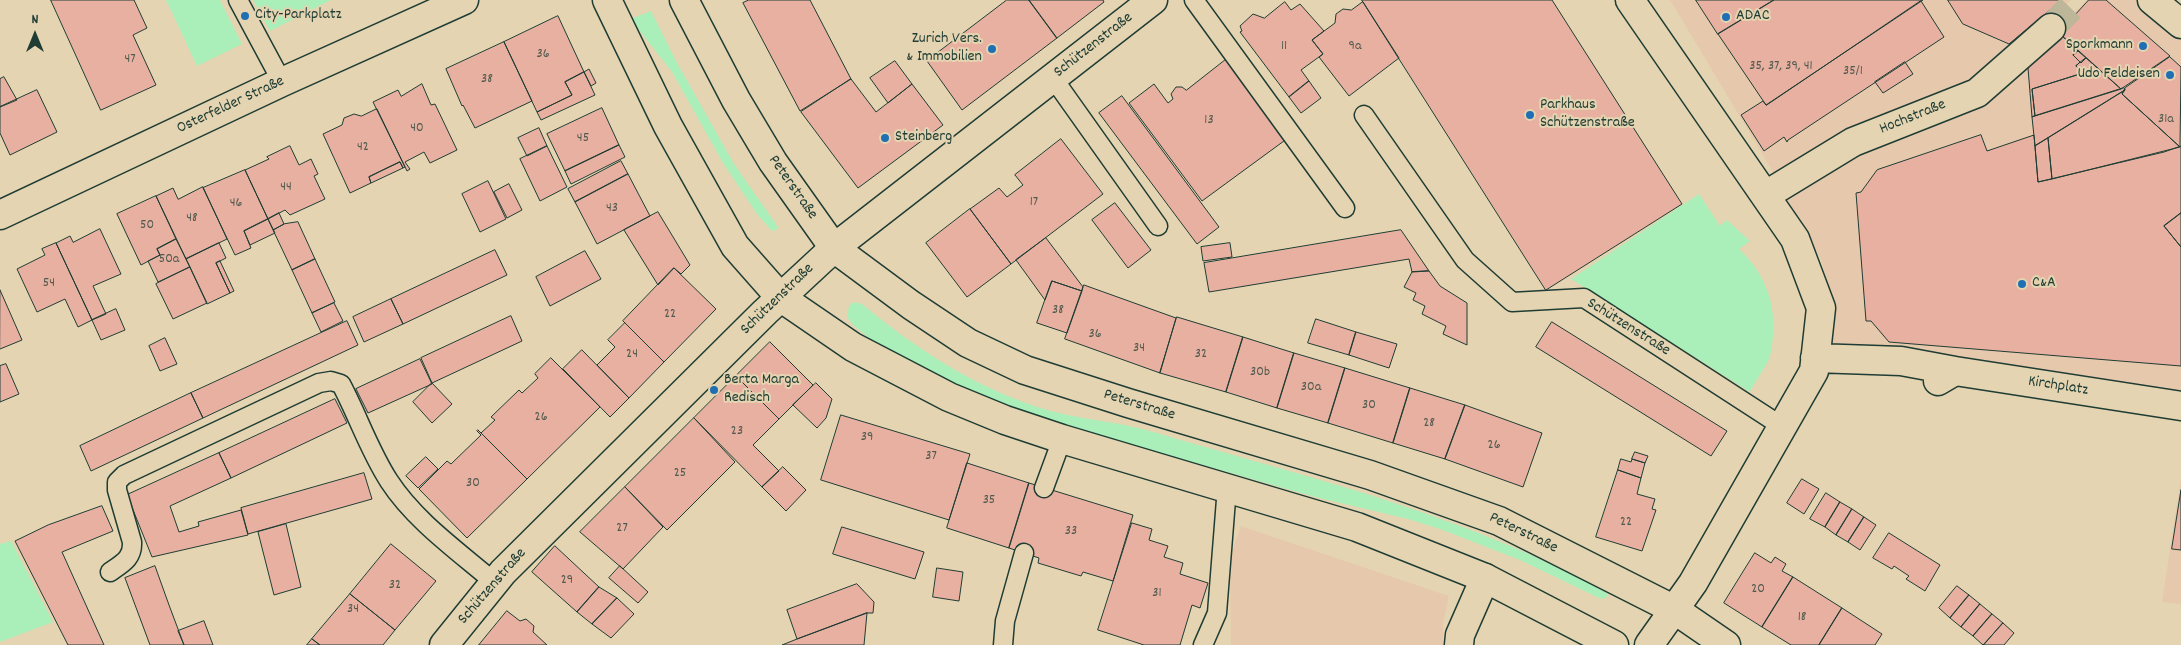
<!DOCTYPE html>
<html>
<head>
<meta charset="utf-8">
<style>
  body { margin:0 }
  #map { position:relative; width:2181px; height:645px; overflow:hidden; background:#e5d4b1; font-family:Dekko,sans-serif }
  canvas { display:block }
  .north { position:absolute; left:10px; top:10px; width:50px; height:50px; -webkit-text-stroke:4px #e5d4b1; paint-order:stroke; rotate:0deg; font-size:14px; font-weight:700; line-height:20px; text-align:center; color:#1f3d34 }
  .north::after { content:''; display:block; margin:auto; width:18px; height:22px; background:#1f3d34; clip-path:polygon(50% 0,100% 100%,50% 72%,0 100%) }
</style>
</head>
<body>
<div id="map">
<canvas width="2181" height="645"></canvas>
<div class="north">N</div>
</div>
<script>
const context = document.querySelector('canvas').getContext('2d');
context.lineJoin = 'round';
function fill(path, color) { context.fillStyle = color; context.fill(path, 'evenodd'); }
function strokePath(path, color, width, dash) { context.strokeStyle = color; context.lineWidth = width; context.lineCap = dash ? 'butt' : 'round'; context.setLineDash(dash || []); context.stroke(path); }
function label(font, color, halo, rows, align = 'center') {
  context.font = font + ' Dekko,sans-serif'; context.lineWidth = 4; context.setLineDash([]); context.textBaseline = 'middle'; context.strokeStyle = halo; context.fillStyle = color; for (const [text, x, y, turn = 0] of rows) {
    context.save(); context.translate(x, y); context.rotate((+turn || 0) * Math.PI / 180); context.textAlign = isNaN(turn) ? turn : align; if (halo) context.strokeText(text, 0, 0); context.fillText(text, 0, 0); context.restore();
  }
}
fill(new Path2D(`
  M1670,0H2071L1970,88L1779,182Z
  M2087,0H2138L2181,37V395L1828,350L1831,294L1821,259L1781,196L1858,150L1979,102Z
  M2181,476V604L2162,602Z
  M1241,526L1449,596L1443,624V645H1231L1230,556Z`), '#e6c9ac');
fill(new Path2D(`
  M166,0H220L242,44L197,66Z
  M253,0H331L270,31Z
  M651,11L676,61L734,164L776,224L778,228L776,230L772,231L757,214L723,163L672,72L636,26L633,18Z
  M1699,194L1720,226L1727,220L1750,241L1739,249C1764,272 1776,302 1773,336C1772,343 1772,352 1769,359C1764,370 1755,381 1750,392L1571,279Z
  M853,302L862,304C917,350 982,392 1051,411C1080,419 1110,421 1138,428C1151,431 1164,435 1177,439C1323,481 1473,518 1607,593V596L1604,599L1599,598L1520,560L1440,529L1408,519L1315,497L1069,427L999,404L958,387L876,344L852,324L847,317L849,306Z
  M11,541L53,622L0,642V544Z`), '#aaeeb9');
const building = new Path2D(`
  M51,0H134L147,28L133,35L156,85L101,110Z
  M749,0H810L851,79L800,111L743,3Z
  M1007,0H1029L1057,38L962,110L927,61Z
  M1029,0H1103L1104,2L1057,38Z
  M1362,0H1552L1682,204L1546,290Z
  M1696,0H1774L1718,34Z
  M1774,0H1923L1766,105L1718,34Z
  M1948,0H2062L2009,44L1963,24Z
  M2089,0H2106L2170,56L2121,89L2059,33Z
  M1921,1L1944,37L1788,140L1787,142L1784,137L1764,151L1741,115L1763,101L1766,105Z
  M1285,2L1291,10L1300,4L1324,31L1312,40L1323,54L1301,70L1309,81L1289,97L1240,32L1242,31L1240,26L1253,14L1264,18Z
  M1363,2L1399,58L1349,96L1319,57L1323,54L1312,40L1335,23L1336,14L1343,9L1351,10Z
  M558,16L584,72L589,69L596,83L591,86L584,72L565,82L572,95L537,112L504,42Z
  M2059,33L2078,51L2073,55L2080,62L2076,66L2083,73L2032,89L2035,116L2032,117L2028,68Z
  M504,42L532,101L475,128L463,105L462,106L446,69Z
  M2078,51L2086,58L2081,63L2073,55Z
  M2170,57L2181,67L2180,147L2122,94L2125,88Z
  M1228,58L1288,138L1202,201L1129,103L1154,84L1168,103L1173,99L1171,94L1176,87H1182L1186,90Z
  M2086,58L2121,89L2035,116L2032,89L2083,73L2076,66Z
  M895,61L912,84L888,103L870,78Z
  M1905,62L1913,74L1883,93L1875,82Z
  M584,72L595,95L541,120L537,112L572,95L565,82Z
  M4,77L17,100L0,107V79Z
  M851,79L876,112L912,84L943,125L858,188L801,112Z
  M1309,81L1321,98L1301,113L1289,97Z
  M422,84L431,105L435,104L457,150L430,163L424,152L405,162L410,169L407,171L373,102L398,90L401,96Z
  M2124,88L2125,90L2035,146L2032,117Z
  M37,90L57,132L10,155L0,133V107Z
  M2125,90L2122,94L2180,147L2052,179L2048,138Z
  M1122,96L1219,227L1197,244L1099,113Z
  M602,108L619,145L565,171L547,134Z
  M377,109L405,167L403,168L400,162L381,171L369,177L371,183L350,193L323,134L342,125L344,118L354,114L361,116Z
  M539,128L547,146L527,156L518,138Z
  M1981,135L1987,151L2034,135L2038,182L2164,152L2181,146V213L2164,226L2181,247V366L1889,342L1871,321H1866L1856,193L1861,192L1877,170Z
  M2048,138L2052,179L2038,182L2035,146Z
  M1061,139L1103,194L1011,264L970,209L999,188L1007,197L1023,185L1015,175Z
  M619,145L625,157L571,184L565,171Z
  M290,146L299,165L311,159L318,174L314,176L325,199L290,215L285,210L268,219L245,170L269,159L267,157Z
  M547,146L567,187L540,201L520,159Z
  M621,161L628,174L575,202L568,189Z
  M400,162L403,168L371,183L369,177Z
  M245,170L268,219L244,231L251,248L235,255L203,188Z
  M628,174L650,216L597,244L575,202Z
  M488,181L506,219L480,232L462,194Z
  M509,184L522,210L507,218L494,192Z
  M203,187L227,239L186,259L156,196L173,188L178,199Z
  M156,196L176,239L157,249L160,255L141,265L117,214Z
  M1115,203L1151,250L1128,268L1092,220Z
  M970,209L1011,264L967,297L926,243Z
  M658,212L690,265L681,274L674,268L658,285L624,230Z
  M279,213L284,224L273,230L268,219Z
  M2181,213V247L2164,226Z
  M268,219L275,233L250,245L244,231Z
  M298,222L315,259L292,270L273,230L284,224Z
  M100,229L121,274L93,286L106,314L92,320L56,243L70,236L73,242Z
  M1401,230L1429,271L1412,272L1409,259L1209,292L1204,263Z
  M1046,238L1083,287L1082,291L1052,281L1045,300L1016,260Z
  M176,239L190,267L158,282L148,261L160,255L157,249Z
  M56,243L92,320L78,327L65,299L37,312L17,269L45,255L42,249Z
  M219,243L226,258L216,263L230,293L207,304L186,259Z
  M1230,243L1232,257L1203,261L1201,247Z
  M495,250L507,275L403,324L391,299Z
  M585,251L601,279L550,306L536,277Z
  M315,259L335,302L312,313L292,270Z
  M220,261L234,291L230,293L216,263Z
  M190,267L207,303L173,319L156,284Z
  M674,268L716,309L664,362L623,321Z
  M1429,271L1440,286L1467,303V345L1443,334L1446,326L1422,314L1425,306L1413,300L1416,293L1404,287L1412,272Z
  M1052,281L1082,291L1067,333L1037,323Z
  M1084,285L1176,318L1160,373L1065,339Z
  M0,290L22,340L0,349Z
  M391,299L403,324L364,342L353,317Z
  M334,303L343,321L321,332L312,313Z
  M116,309L125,330L101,340L92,320Z
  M511,316L522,341L432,383L421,358Z
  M1177,317L1243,337L1226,392L1160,373Z
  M1316,319L1356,332L1349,355L1308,343Z
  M347,321L358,345L203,418L191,393Z
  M1552,322L1727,431L1711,456L1536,347Z
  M625,323L664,362L629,398L597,365L615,347L608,340Z
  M1356,332L1397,344L1389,368L1349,355Z
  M1243,337L1294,353L1277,408L1226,392Z
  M165,338L177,364L160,371L149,346Z
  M770,342L813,385L779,419L736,376Z
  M582,350L629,398L610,417L563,369Z
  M1294,353L1345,368L1328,423L1277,408Z
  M551,358L600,407L527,479L481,433L495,420L491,417L519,390L522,393L538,378L535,374Z
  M420,359L432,384L368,413L356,389Z
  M6,364L19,394L0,402V366Z
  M1345,368L1410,388L1393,443L1328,423Z
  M736,376L779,419L753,445L779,471L762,487L694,418Z
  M432,383L452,404L432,423L413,402Z
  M816,383L832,399L826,418L817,428L793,405Z
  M1410,388L1465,405L1445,459L1393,443Z
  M191,393L203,418L91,471L80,446Z
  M335,399L347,423L231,478L219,453Z
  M1465,405L1542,433L1523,487L1445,459Z
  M841,415L970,454L949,520L821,480Z
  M694,418L735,462L667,530L625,487Z
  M478,430L527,479L467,538L419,489L447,461L451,464L481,435L477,431Z
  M1635,452L1648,456L1645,463L1632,459Z
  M219,453L231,478L170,506L179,532L199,526L198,522L241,510L248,535L152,557L127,495Z
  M426,457L438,469L418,488L406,476Z
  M1621,459L1631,462L1632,459L1645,463L1641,478L1618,470Z
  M967,463L1029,483L1009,548L947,528Z
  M783,467L806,490L786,511L762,487Z
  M1618,470L1641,478L1637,494L1655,499L1652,509L1656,510L1642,551L1596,537Z
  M364,473L372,499L248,534L241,508Z
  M1802,479L1819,489L1804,514L1787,503Z
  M1029,483L1133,515L1113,581L1083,572L1081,576L1038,563L1039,558L1009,548Z
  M625,487L663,527L623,569L580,532Z
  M2181,490V550L2172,549Z
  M1826,493L1840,502L1825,527L1810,519Z
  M1840,502L1852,509L1836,535L1825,527Z
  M102,506L113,531L62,552L104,645H68L15,541L48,525Z
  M1852,509L1864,517L1848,542L1836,535Z
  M1864,517L1876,525L1860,550L1848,542Z
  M1132,523L1152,529L1149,540L1168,546L1164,557L1183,563L1180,574L1208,583L1200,608L1192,605L1180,645H1144L1098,630Z
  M286,524L301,587L274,595L258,532Z
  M842,527L924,552L915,579L833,554Z
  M1889,533L1940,565L1925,591L1906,579L1909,576L1894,566L1892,569L1873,558Z
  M391,544L436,581L395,630L350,594Z
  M555,546L599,587L577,612L532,572Z
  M1755,553L1771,563L1775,557L1786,564L1782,571L1793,577L1762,627L1724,603Z
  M155,566L169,605L184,645H150L125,578Z
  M620,566L648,592L638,603L609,578Z
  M937,568L963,572L959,601L933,597Z
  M1793,577L1842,608L1819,645H1791L1762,627Z
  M857,584L874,602L873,613H867L797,639L787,610Z
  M1957,586L1969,595L1950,618L1939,608Z
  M599,587L617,598L592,624L577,612Z
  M350,594L395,630L383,645H320L312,639Z
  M1969,595L1980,604L1961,627L1950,618Z
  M617,598L634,614L611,638L592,624Z
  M1980,604L1992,614L1973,636L1961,627Z
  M1842,608L1882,634L1875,645H1819Z
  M507,611L520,621L526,619L534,626L533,632L547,645H479Z
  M867,613L864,645H782L797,639Z
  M1992,614L2003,623L1983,645L1973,636Z
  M204,621L213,645H184L178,631Z
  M2003,623L2014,633L2004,645H1984Z
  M312,639L320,645H307Z`);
fill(building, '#e8b0a0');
strokePath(building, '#1f3d34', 1);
strokePath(new Path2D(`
  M2051,28L2078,0`), '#bdb698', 28, [28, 14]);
const lane = new Path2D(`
  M238,0L282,82
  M1194,0L1345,208
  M1053,78L1158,226
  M1364,115L1465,260L1512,302L1584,298L1783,427
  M1044,488L1062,439
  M110,572C123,563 133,558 132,542L117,490V482L124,475L319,383L331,381L341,384C358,416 369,450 389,481C415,521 458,551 494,582
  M1003,645L1005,621L1024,553
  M1203,645L1217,613L1227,487`);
const street = new Path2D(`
  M1630,0L1795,239L1821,308L1814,371L1693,583L1649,645
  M2152,0L2181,24
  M1766,195L1853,142L1977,93L2051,28
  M1815,358L1901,361L1955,371
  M1938,381L1955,371L2181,406
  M444,645L503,572L765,312L834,248L1153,0
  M1459,645L1460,635L1485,578`);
const secondary = new Path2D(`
  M607,0L668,126L735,246L780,297L853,347L949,397L1005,420L1062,439L1357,527L1485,578L1614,645
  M684,0L736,100L773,162L834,248L911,305L968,343L1025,370L1128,403L1370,475L1499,521L1675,610L1726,645
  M0,215L282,82L464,0`);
strokePath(lane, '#1f3d34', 21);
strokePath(street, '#1f3d34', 31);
strokePath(secondary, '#1f3d34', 31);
strokePath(lane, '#e5d4b1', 18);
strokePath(street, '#e5d4b1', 28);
strokePath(secondary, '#e5d4b1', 28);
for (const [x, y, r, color] of [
  [245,16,5,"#1f6fb2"],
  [1726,17,5,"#1f6fb2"],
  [2143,46,5,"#1f6fb2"],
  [992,49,5,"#1f6fb2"],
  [2170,75,5,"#1f6fb2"],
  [1530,115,5,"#1f6fb2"],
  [885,138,5,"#1f6fb2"],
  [2022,284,5,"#1f6fb2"],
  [714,390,5,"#1f6fb2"]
]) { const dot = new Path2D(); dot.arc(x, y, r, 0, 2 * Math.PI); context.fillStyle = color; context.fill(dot); strokePath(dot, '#e5d4b1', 2); }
label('14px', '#515a4f', null, [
  ["11",1284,47],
  ["9a",1355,47],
  ["36",543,55],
  ["47",130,60],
  ["35, 37, 39, 41",1781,67],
  ["35/1",1853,72],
  ["38",487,80],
  ["31a",2166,120],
  ["13",1209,121],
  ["40",417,129],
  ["45",583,139],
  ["42",363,148],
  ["44",286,188],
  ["17",1034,203],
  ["46",236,204],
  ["43",612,209],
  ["48",192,219],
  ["50",147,226],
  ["50a",169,260],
  ["54",49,284],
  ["38",1058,311],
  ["22",670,315],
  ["36",1095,335],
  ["34",1139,349],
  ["24",632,355],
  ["32",1201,355],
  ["30b",1260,373],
  ["30a",1311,388],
  ["30",1369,406],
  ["26",541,418],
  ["28",1429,424],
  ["23",737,432],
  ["39",867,438],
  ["26",1494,446],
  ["37",931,457],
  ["25",680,474],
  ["30",473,484],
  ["35",989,501],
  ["22",1626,523],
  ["27",622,529],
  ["33",1071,532],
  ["29",567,581],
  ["32",395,586],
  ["20",1758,590],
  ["31",1157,594],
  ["34",353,610],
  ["18",1802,618]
]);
label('16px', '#1f3d34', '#e5d4b1', [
  ["City-Parkplatz",255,16],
  ["ADAC",1736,17],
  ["Zurich Vers.",982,40,"right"],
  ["& Immobilien",982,58,"right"],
  ["Sporkmann",2133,46,"right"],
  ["Udo Feldeisen",2160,75,"right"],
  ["Parkhaus",1540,106],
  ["Schützenstraße",1540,124],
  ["Steinberg",895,138],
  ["C&A",2032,284],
  ["Berta Marga",724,381],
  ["Redisch",724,399]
], 'left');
label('16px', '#1f3d34', '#e5d4b1', [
  ["Schützenstraße",1094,46,-38],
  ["Osterfelder Straße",231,106,-25],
  ["Hochstraße",1913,118,-22],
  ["Peterstraße",792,188,55],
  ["Schützenstraße",778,300,-44],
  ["Schützenstraße",1628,328,32],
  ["Kirchplatz",2058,387,9],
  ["Peterstraße",1139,406,17],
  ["Peterstraße",1523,534,26],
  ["Schützenstraße",493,587,-49]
]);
</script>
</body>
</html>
